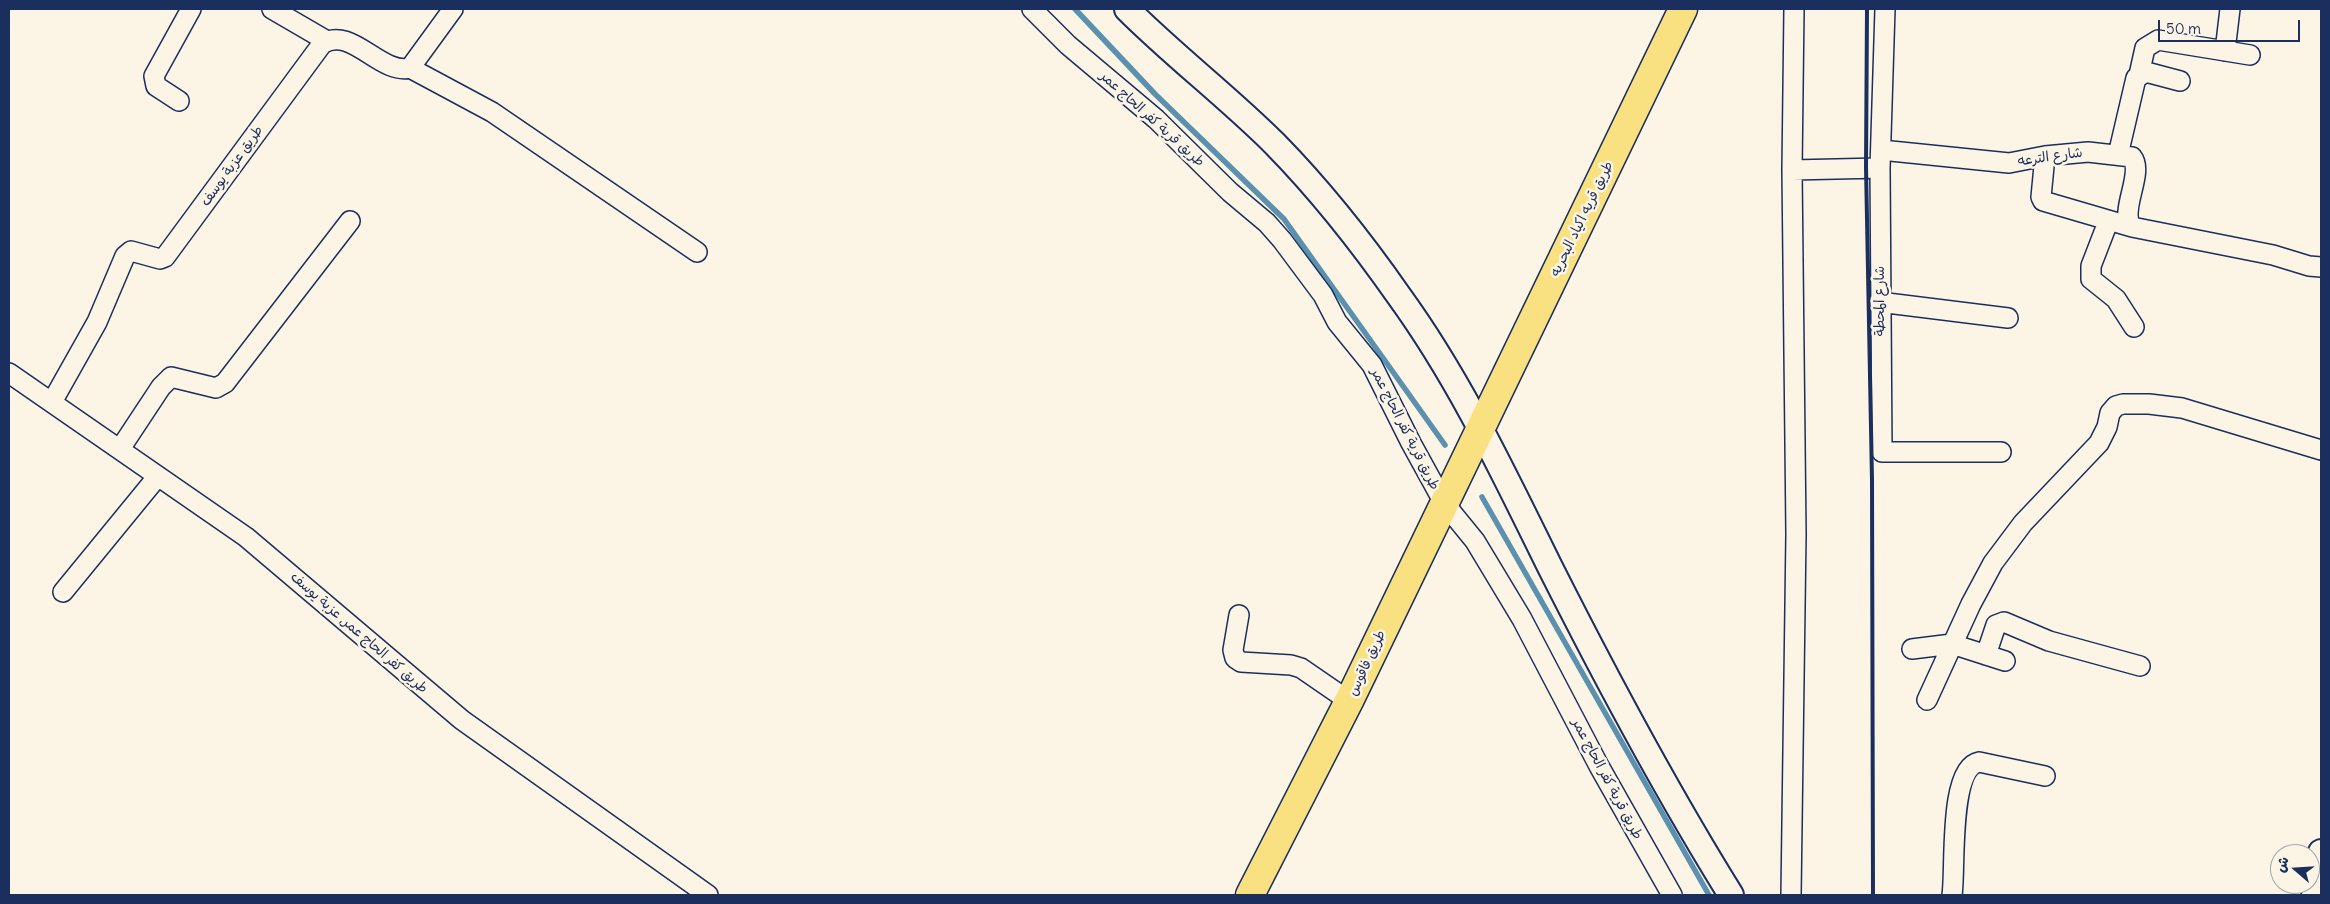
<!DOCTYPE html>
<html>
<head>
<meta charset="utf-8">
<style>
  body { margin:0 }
  #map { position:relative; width:2330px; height:904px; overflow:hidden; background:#fcf5e5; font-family:Delius,"Playpen Sans Arabic",sans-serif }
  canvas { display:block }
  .frame { position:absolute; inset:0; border:10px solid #1b2f5e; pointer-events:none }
  .north { position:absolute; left:2270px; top:844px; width:50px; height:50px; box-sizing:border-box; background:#fcf5e5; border:1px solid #a2a6af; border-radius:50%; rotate:289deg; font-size:14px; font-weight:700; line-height:20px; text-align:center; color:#1b2f5e }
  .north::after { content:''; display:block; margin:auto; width:18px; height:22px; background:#1b2f5e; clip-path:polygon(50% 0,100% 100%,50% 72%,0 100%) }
  .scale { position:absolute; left:2158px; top:20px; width:142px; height:22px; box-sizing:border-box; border:2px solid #1b2f5e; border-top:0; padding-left:6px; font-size:15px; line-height:18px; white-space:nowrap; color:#1b2f5e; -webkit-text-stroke:4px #fcf5e5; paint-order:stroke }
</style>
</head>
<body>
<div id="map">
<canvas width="2330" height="904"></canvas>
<div class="frame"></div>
<div class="north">ش</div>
<div class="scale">50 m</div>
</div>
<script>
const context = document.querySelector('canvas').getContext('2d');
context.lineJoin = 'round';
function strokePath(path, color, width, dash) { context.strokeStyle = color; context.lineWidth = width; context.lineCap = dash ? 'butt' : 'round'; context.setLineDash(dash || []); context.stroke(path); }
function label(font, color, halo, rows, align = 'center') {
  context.font = font + ' Delius,"Playpen Sans Arabic",sans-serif'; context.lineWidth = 5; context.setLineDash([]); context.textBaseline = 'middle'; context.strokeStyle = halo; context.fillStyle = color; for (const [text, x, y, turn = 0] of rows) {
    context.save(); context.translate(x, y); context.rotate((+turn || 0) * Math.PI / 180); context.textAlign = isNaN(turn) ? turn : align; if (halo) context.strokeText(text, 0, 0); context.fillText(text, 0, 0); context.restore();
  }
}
strokePath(new Path2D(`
  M1075,9L1155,94L1284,219L1445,445
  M1482,497L1709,895`), '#5b91ae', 5.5);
const minor = new Path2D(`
  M272,9L327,41
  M1032,9L1068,45L1156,119L1230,192L1267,223L1282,240L1323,295L1337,322L1372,365L1411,443L1444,503L1475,541L1522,619L1599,766L1672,895
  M1885,9L1880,168L1882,452H2001
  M2225,51L2230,9
  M410,68L492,112L697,252
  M2139,75L2145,48L2158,40L2250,55
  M179,101L156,86L154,76L191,9
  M1881,150L2009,163L2045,156L2088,152L2132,157C2145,173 2118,212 2132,227L2273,255L2309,266L2321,267
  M2118,155L2136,78L2146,72L2180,81
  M2045,156L2041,197L2043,201L2132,227
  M1792,170L1880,168
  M2108,222L2091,266V279L2116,299L2134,327
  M1879,302L2008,318
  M9,373L246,537L462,720L708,895
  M52,402L97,322L125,256L131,251L160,259L165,257L322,44C351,25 380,75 410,68L453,9
  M120,449L161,387L171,377L216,388L225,383L350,221
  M63,592L158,476
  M1239,615L1233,650L1235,658L1241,662L1291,665L1301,668L1349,701
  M1912,649L1952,644L2005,661
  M1986,655L1996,625L2004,622L2049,641L2140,666
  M1927,700L1971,604L1993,563L2023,523L2099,443L2107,427L2110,413L2116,406L2123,404H2149L2182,408L2321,450
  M1791,895L1796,534L1792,170L1794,9
  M1952,895C1956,870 1948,768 1979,762L2045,776`);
const tertiary = new Path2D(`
  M1127,9C1174,56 1228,97 1275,144C1321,191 1362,243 1399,296C1460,380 1504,474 1550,567C1606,678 1665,789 1731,895
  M2314,895L2321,852`);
const primary = new Path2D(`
  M1250,895L1349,701L1683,9`);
strokePath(minor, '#1b2f5e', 22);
strokePath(tertiary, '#1b2f5e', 28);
strokePath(primary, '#1b2f5e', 31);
strokePath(minor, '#fcf5e5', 19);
strokePath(tertiary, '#fcf5e5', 24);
strokePath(primary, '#f9e181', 28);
strokePath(new Path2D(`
  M1867,9L1866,167L1872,480L1873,895`), '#1b2f5e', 4);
label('14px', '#1b2f5e', '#fcf5e5', [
  ["طريق قرية كفر الحاج عمر",1152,119,42],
  ["شارع الترعه",2050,157,-8],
  ["طريق عزبة يوسف",232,166,-54],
  ["طريق قريه اكياد البحريه",1582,219,-64],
  ["شارع المحطة",1880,301,-90],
  ["طريق قرية كفر الحاج عمر",1405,429,63],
  ["طريق كفر الحاج عمر, عزبة يوسف",359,633,41],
  ["طريق فاقوس",1367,663,-65],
  ["طريق قرية كفر الحاج عمر",1607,779,62]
]);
</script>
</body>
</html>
